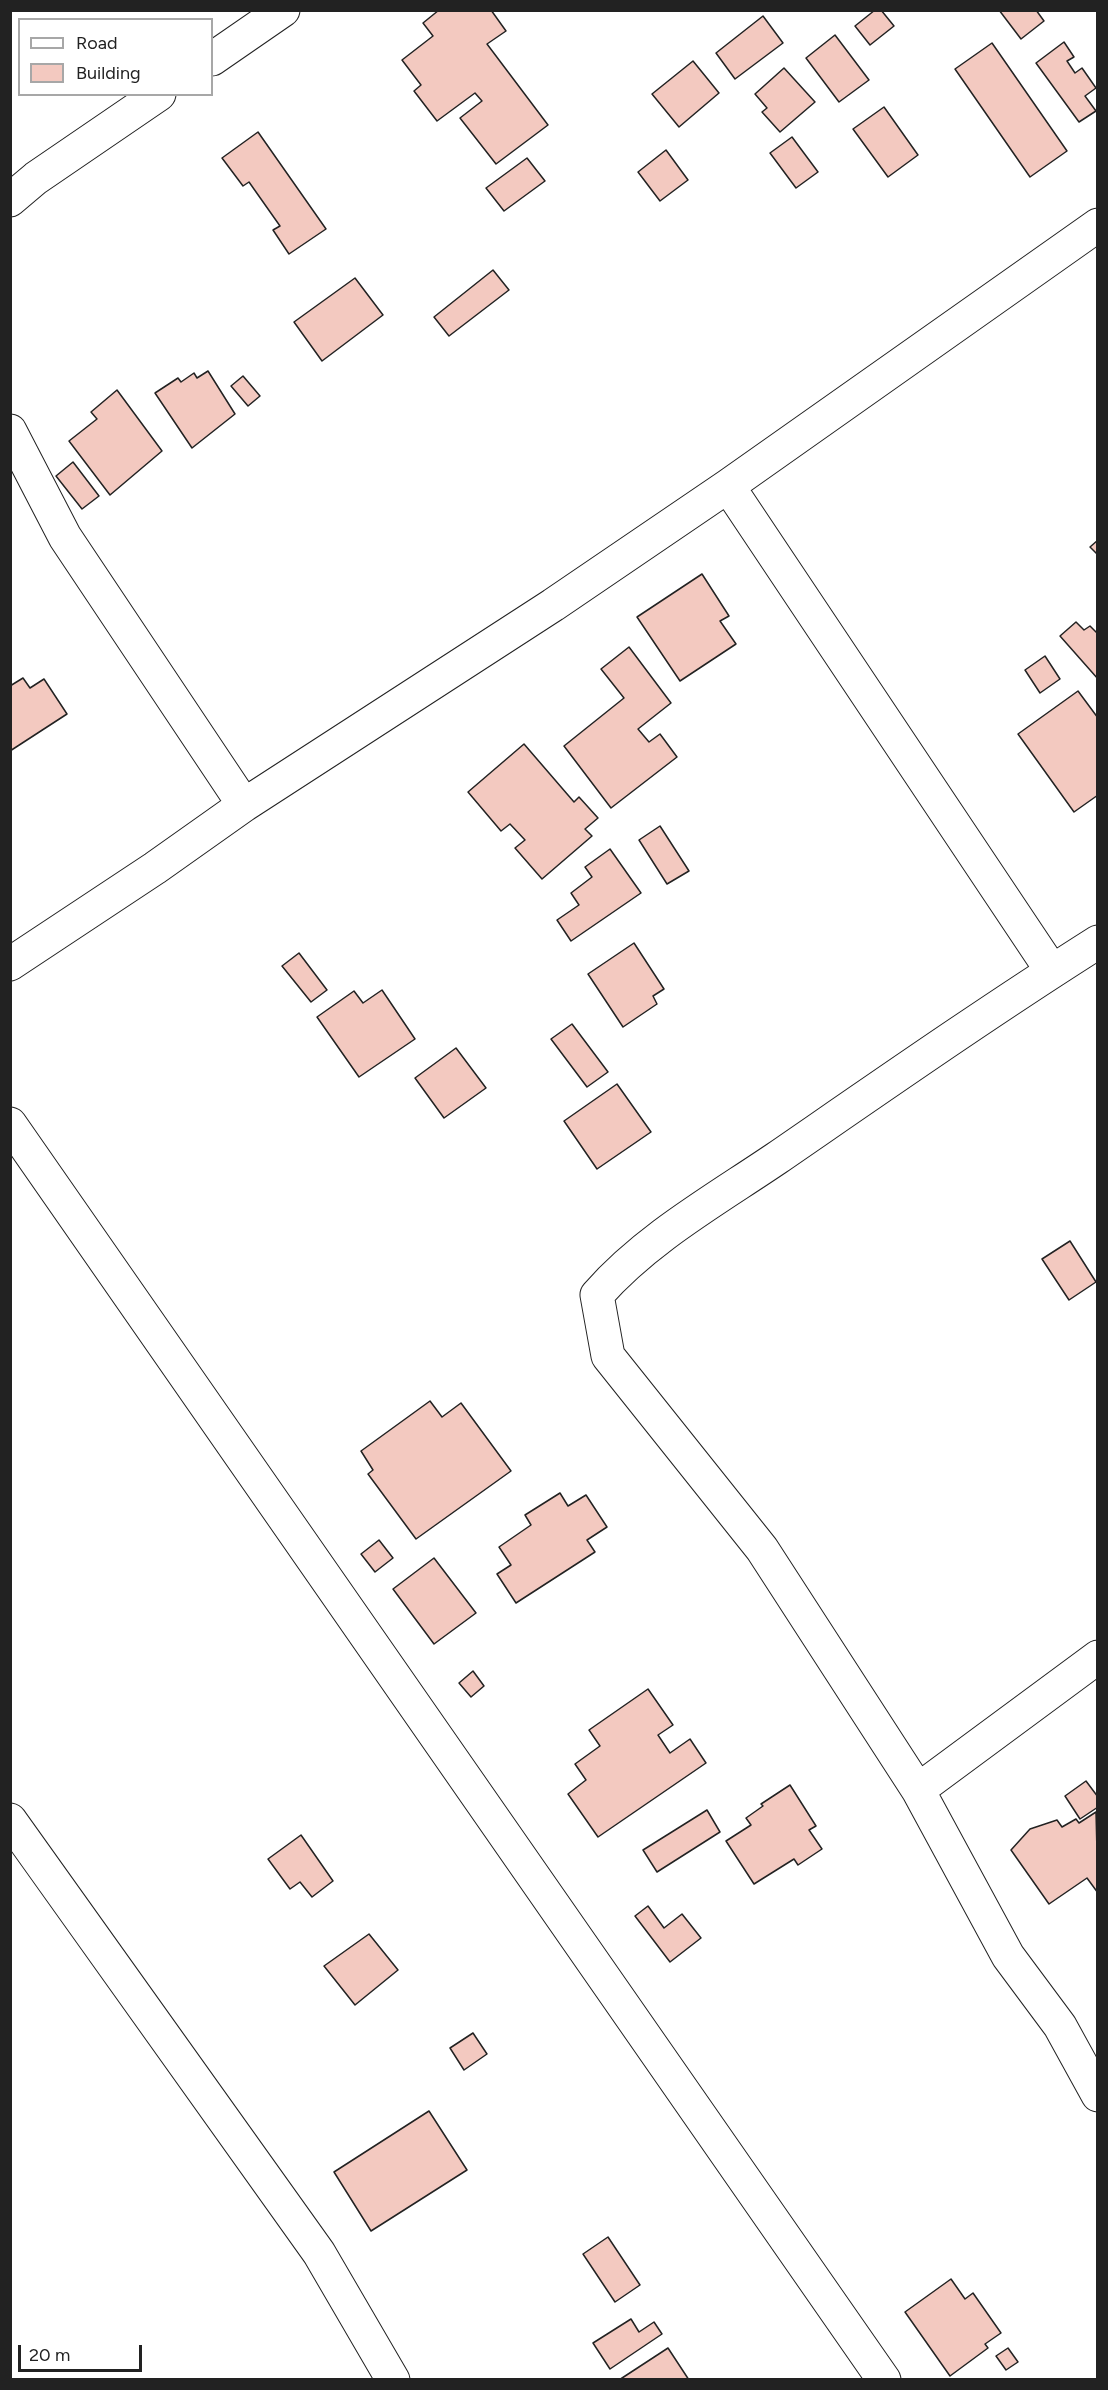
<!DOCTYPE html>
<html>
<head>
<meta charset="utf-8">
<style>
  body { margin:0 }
  #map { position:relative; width:1108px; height:2390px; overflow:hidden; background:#fff; font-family:Figtree,sans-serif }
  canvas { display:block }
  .frame { position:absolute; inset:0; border:12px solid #222; pointer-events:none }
  .legend { position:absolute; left:18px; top:18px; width:195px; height:78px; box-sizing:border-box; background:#fff; border:2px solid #a7a7a7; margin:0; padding:8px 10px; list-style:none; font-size:18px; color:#222 }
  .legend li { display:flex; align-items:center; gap:12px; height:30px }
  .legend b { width:30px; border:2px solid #a7a7a7 }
  .scale { position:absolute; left:18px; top:2345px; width:124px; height:27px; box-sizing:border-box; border:3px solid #222; border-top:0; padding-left:8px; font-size:18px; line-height:21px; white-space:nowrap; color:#222; -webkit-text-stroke:4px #fff; paint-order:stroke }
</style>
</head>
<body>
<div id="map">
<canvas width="1108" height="2390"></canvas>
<div class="frame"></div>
<ul class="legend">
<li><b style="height:8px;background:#fff"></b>Road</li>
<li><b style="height:16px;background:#f3c9c0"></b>Building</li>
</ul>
<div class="scale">20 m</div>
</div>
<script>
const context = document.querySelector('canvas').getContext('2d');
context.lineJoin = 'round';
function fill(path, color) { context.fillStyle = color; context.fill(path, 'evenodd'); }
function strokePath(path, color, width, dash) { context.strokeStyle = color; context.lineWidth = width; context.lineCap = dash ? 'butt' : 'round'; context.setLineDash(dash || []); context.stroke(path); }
const building = new Path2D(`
  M439,10H491L506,31L487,44L548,125L496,164L460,118L482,101L475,93L437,121L414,91L421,85L402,60L433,36L423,23Z
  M875,10H881L894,26L870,45L855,26Z
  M999,10H1036L1044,21L1021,39Z
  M763,16L783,43L735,79L716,53Z
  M835,35L869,80L839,102L806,58Z
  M1064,42L1074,57L1067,61L1075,73L1082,68L1096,88L1085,96L1096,111L1079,122L1036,63Z
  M992,43L1067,151L1030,177L955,69Z
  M693,61L719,93L679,127L652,94Z
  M784,68L815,102L780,132L762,112L767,108L755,94Z
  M884,107L918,155L888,177L853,129Z
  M258,132L326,229L289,254L273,230L280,226L249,182L243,186L222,158Z
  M792,137L818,172L796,188L770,153Z
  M666,150L688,180L660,201L638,172Z
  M527,158L545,181L504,211L486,188Z
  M493,270L509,290L449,336L434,317Z
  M355,278L383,315L322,361L294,322Z
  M208,371L235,414L192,448L155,393L178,378L181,382L194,373L197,378Z
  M243,376L260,396L248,406L231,386Z
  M117,390L162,451L110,495L69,441L97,419L91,412Z
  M73,462L99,496L82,509L56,476Z
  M1098,540V555L1090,547Z
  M702,574L729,616L720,621L736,644L680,681L637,617Z
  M1076,622L1084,630L1090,626L1098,634V679L1060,636Z
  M629,647L671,703L638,729L649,742L660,734L677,757L611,808L564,746L624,698L601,669Z
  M1045,656L1060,679L1040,693L1025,670Z
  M23,678L30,688L44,679L67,714L10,751V686Z
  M1078,691L1098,718V795L1074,812L1018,734Z
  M524,744L574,802L579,797L598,818L585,829L592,836L542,879L515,848L525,840L510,824L501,831L468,792Z
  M660,826L689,871L667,884L639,840Z
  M610,849L641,893L571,941L557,920L579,905L571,893L592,877L585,867Z
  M634,943L664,989L653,996L657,1004L623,1027L588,974Z
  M299,953L327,990L311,1002L282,966Z
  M382,990L415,1039L359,1077L317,1017L354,991L363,1003Z
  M572,1024L608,1072L587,1087L551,1039Z
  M456,1048L486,1088L444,1118L415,1078Z
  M617,1084L651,1132L597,1169L564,1121Z
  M1070,1241L1096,1282L1069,1300L1042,1259Z
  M430,1401L442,1417L461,1403L511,1471L416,1539L368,1474L373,1470L361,1451Z
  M560,1493L568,1506L586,1495L607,1527L587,1540L595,1552L516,1603L497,1574L511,1565L499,1547L531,1525L525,1515Z
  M379,1540L393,1558L375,1572L361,1554Z
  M434,1558L476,1613L434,1644L393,1589Z
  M473,1671L484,1686L471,1697L459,1683Z
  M648,1689L673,1725L658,1735L670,1753L690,1739L706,1763L598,1837L568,1794L586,1780L575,1764L600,1746L589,1730Z
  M1086,1781L1098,1797V1807L1080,1819L1065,1796Z
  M790,1785L816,1826L809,1830L822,1849L798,1865L794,1859L754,1884L726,1841L751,1825L746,1818L763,1806L761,1804Z
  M707,1810L720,1832L657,1872L643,1850Z
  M1096,1812L1098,1893L1087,1878L1049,1904L1011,1850L1030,1829L1057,1820L1062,1827L1076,1819L1079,1823Z
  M301,1835L333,1881L312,1897L300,1882L290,1889L268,1859Z
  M648,1906L664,1928L682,1914L701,1938L670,1962L635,1916Z
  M369,1934L398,1970L355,2005L324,1966Z
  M473,2033L487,2054L464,2070L450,2048Z
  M429,2111L467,2170L371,2231L334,2172Z
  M608,2237L640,2285L615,2302L583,2254Z
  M951,2279L965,2299L973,2293L1001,2333L985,2344L988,2348L950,2376L905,2312Z
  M631,2319L639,2332L654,2322L662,2334L610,2369L593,2343Z
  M668,2348L689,2380H619Z
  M1008,2348L1018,2362L1006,2370L996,2356Z`);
fill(building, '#f3c9c0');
strokePath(building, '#222', 1.5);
const minor = new Path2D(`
  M212,59L283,10
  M10,200L36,178L159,94
  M10,431L65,537L244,805
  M728,486L1052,971
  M1098,942C989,1011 883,1085 777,1158C715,1200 646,1239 597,1295L608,1356L762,1549L918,1790L1008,1956L1060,2026L1098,2095
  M10,964L155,868L244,805L553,605L728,486L1098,225
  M10,1124L884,2380
  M918,1790L1098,1657
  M10,1820L319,2253L393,2380`);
strokePath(minor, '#222', 35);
strokePath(minor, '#fff', 33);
</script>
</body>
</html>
